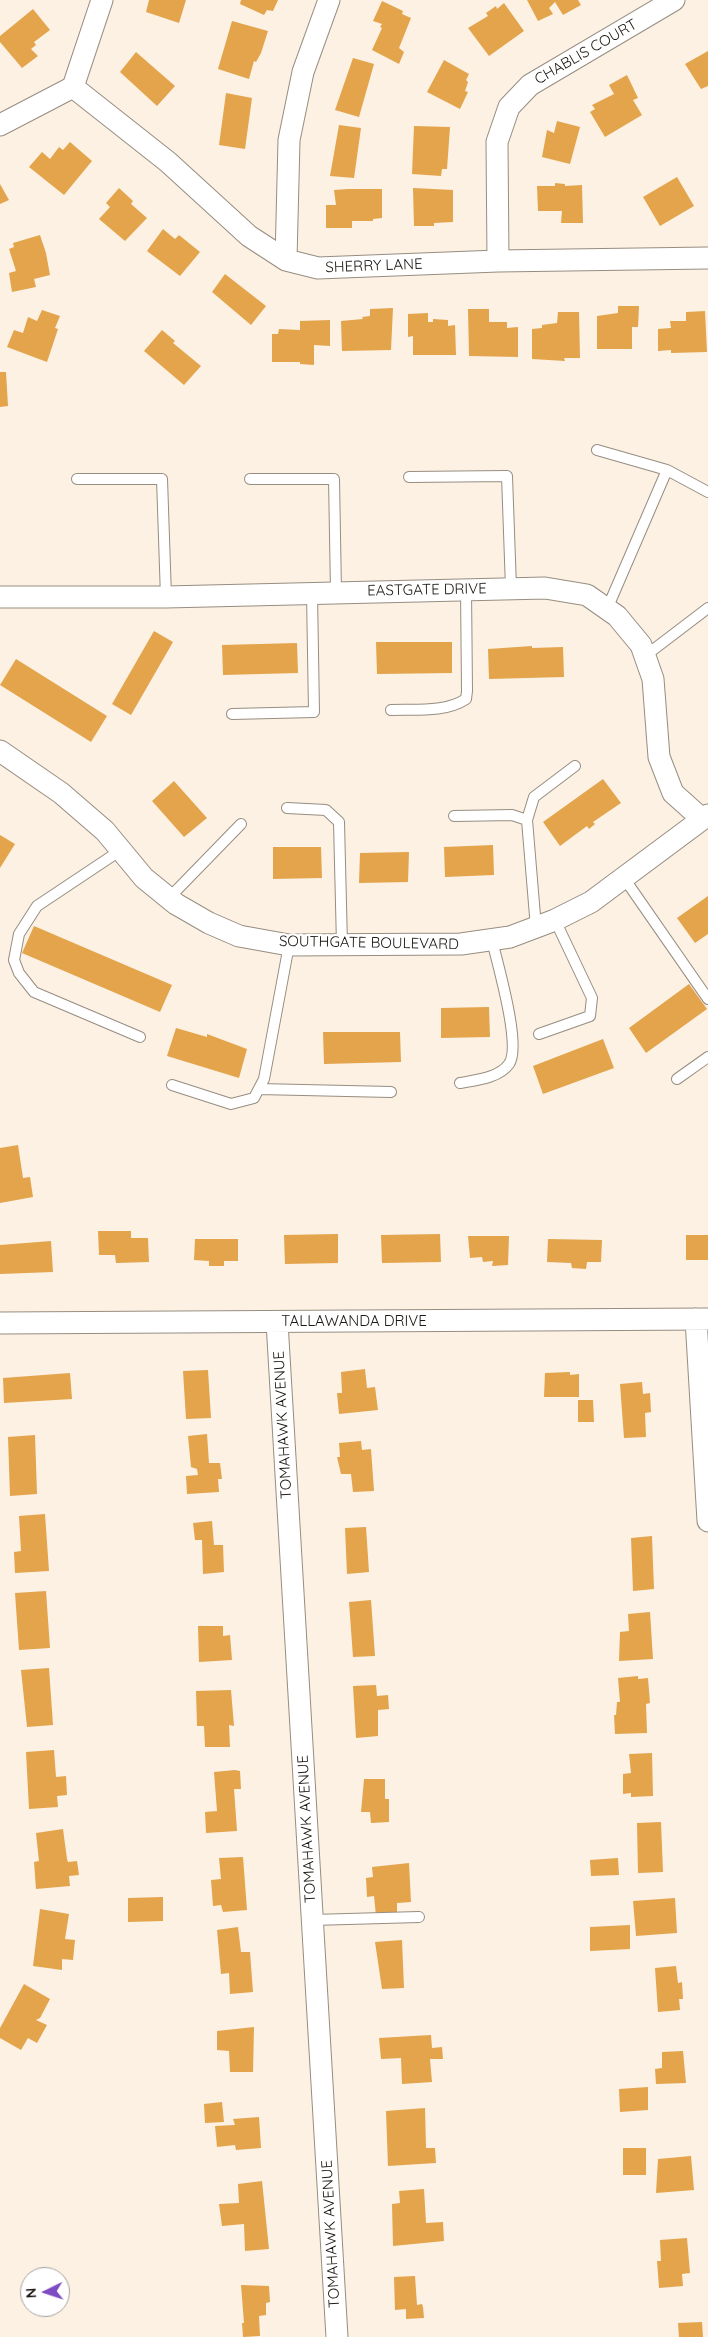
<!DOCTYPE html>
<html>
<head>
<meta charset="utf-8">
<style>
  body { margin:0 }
  #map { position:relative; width:708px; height:2337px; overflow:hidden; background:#fcf1e3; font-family:Quicksand,sans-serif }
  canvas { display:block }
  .north { position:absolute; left:20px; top:2267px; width:50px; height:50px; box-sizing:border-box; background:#fff; border:1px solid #a4a3a1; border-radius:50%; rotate:266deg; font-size:14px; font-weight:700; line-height:20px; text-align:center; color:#1c1813 }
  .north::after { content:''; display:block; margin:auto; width:18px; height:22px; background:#7e4bc3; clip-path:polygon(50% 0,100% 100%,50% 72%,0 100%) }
</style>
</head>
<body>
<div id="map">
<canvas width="708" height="2337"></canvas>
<div class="north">N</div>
</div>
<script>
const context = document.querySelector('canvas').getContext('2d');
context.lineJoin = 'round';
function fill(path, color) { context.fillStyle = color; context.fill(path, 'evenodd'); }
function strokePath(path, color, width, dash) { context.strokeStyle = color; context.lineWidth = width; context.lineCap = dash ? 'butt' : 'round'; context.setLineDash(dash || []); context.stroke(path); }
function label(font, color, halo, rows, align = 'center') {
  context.font = font + ' Quicksand,sans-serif'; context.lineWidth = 4.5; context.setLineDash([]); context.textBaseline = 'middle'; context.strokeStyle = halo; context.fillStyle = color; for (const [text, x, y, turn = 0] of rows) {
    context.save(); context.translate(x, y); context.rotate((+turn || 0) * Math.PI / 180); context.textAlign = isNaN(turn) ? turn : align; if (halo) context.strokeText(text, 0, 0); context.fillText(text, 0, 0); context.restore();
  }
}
fill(new Path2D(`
  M149,0H186L179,23L146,12Z
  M241,0H278L273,11L267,10L264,15L240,4Z
  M527,0H578L581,5L563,15L555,2L549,8L553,14L538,21Z
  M382,1L403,11L402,14L411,18L399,48L404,52L399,64L372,50L382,28L380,27L382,24L373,21Z
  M504,3L524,31L489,56L468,28L488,16L486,13L496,6L497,9Z
  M33,9L50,30L34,42L36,45L31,49L38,56L22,68L0,42V36Z
  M232,21L268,31L261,53L256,62L254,61L249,79L218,69Z
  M708,51V86L701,89L685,64Z
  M136,52L175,86L157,106L120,72Z
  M353,58L374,64L359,117L335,110Z
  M444,60L469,74L466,80L468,82L465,91L468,92L460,109L427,92Z
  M627,75L638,98L633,100L642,115L605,137L590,112L595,109L592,105L614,94L609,85Z
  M226,93L252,98L245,149L219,145Z
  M557,121L580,127L570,164L542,157L547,130L554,133Z
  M339,125L361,128L354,178L330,176Z
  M414,126L450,127L447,169H442L441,176L412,174Z
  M70,142L92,161L64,195L29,167L42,152L50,159L59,147L63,150Z
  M677,177L694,206L660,226L643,197Z
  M555,183L565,184V186L582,185L583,223H561L562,211H538L537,186H555Z
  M0,184L9,200L0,204Z
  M119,188L133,201L131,204L147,218L125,241L99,219L110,207L106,203Z
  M413,188L453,190V222L434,223V226H414Z
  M348,189H382V218L373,219V221H352V228H326V205H336L334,190Z
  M163,229L175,239L179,235L200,252L180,276L147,251Z
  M40,235L46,253L50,275L34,279L36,287L12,292L9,273L16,271L9,249L14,247L13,243Z
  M225,274L266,306L251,325L212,292Z
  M618,306H639L638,327H632V349H597V316L618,313Z
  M393,308L391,350L342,351L341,321L363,319L362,317L370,316V309Z
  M468,309H489V322H507V328L518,327V357L469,356Z
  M42,310L60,316L55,328L58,329L47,362L7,347L14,330L23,333L28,317L37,321Z
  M705,311L707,352L671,353V350L658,351V329L671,328L670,321H686V312Z
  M558,312H579L580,358H564L565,361L532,359V329L542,328V325L557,323Z
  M428,313V322H433V319L448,320V326L455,325L456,355H413V336L408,337V314Z
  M330,320V346L314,345V365L300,364V362H272V334H278L279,329L300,330V321Z
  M162,330L175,341L173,343L201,366L184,385L144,351Z
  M0,372H6L8,406L0,407Z
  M154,631L173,642L131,715L112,704Z
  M376,642H452V673L377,674Z
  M297,643L298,673L223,675L222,645Z
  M532,646V648L563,647L564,677L489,679L488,649Z
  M16,659L107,716L91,742L0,685Z
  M603,779L621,803L593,822L595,824L589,829L587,826L560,846L543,822Z
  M174,781L207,818L184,837L152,801Z
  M0,835L15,844L0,868Z
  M493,845L494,875L445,877L444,847Z
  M273,847H321L322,878L273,879Z
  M409,852L408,882L359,883L360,853Z
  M708,896V934L695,943L677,918Z
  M34,926L172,985L160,1012L22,953Z
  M689,984L707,1009L646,1053L629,1028Z
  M489,1007L490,1037L441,1038V1008Z
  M176,1028L207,1037V1034L247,1049L239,1078L167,1056Z
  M323,1032H400L401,1062L324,1064Z
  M603,1039L614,1068L543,1094L533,1066Z
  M18,1145L23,1178L30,1177L33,1197L0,1203V1148Z
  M98,1231H131V1238H148L149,1262L116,1263L115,1255H99Z
  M338,1234V1263L285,1264L284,1235Z
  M440,1234L441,1262L382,1263L381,1235Z
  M686,1235H708V1260H686Z
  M468,1236H509L508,1265L492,1266L493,1261L483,1262L482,1257L470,1258Z
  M195,1239H238V1261H224V1266H209V1261L194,1260Z
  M548,1239L602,1240L601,1262H587L586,1269L572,1268L571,1263L547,1262Z
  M51,1241L53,1272L0,1274V1245Z
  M365,1369L367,1388L375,1387L378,1410L339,1414L337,1393H342L341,1372Z
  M208,1370L211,1418L186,1419L183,1371Z
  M570,1372V1375L579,1374V1397H544L545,1373Z
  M70,1373L72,1399L4,1403L3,1378Z
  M642,1382L643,1394L650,1393L651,1412L645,1413L646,1437L624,1438L620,1384Z
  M578,1400H593L594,1422H578Z
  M207,1434L209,1463H220L222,1479H218L219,1492L187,1494L186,1476L198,1475L197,1469L191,1467L188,1436Z
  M35,1435L37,1494L10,1496L8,1437Z
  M361,1441L362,1450L371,1449L374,1491L353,1492L351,1474H341L337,1457H340L339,1443Z
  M45,1514L49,1571L15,1573L14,1552L21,1551L19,1516Z
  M212,1521L214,1545H223L224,1572L203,1574L202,1540H195L193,1523Z
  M366,1527L369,1572L347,1574L345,1528Z
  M652,1536L654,1589L633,1591L631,1538Z
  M46,1591L50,1648L19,1650L15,1593Z
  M371,1600L375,1656L353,1657L349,1602Z
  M650,1612L653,1659L619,1661L620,1632L629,1631L628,1614Z
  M198,1626H223V1636L230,1635L232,1660L199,1662Z
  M49,1668L53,1725L27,1727L21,1670Z
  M638,1676V1679L648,1678L650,1703L646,1704L647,1733L615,1734L614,1715H616L617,1702H620L618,1678Z
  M376,1685L377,1696L388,1695L389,1709L378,1710V1736L356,1738L353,1686Z
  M231,1690L234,1726L229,1725L230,1747H205L204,1726H197L196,1691Z
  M54,1750L56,1777L66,1776L67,1795L57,1796L58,1807L29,1809L26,1752Z
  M652,1753L653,1796L631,1797V1793L623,1794V1774L631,1773L629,1754Z
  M235,1770L240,1771L241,1789H234L237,1831L206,1833L205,1812L217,1811L214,1772Z
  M364,1779H385V1799H389V1822L371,1823L370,1812H361Z
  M661,1822L663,1872L638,1873L637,1823Z
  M63,1829L67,1859L68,1862L77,1861L79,1875L69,1876L70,1886L36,1889L34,1862L39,1861L36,1833Z
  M243,1857L247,1910L223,1912L221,1905L213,1906L211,1880L221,1879L219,1858Z
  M618,1858L619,1875L591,1876L590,1860Z
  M409,1863L411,1902L397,1903V1915L376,1916L374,1896L367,1897L366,1878L373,1877L372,1867Z
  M163,1897V1921L128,1922V1898Z
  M675,1898L677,1933L636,1936L633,1901Z
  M40,1909L69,1914L65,1939L75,1940L73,1960L62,1959V1970L33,1966Z
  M630,1925V1949L590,1951V1927Z
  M238,1927L241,1952H250L253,1992L230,1994L229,1973L221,1974L217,1930Z
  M402,1940L404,1988L382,1989L375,1942Z
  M676,1966L678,1983L682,1982L683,1999H679L680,2010L658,2012L655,1968Z
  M24,1984L50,1999L40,2018L36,2020L47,2025L37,2043L28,2038L21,2050L0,2038V2028Z
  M254,2027L253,2072H230L229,2051L217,2050V2031Z
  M431,2035L432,2048L442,2047L443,2059H430L432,2082L402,2084L401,2058L381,2059L379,2038Z
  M683,2051L686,2083L656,2084L655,2069L662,2068V2052Z
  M648,2087V2110L620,2112L619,2089Z
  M222,2102L224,2122L205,2123L204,2104Z
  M425,2108L426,2148H435L436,2163L388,2166L386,2111Z
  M259,2117L261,2148L236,2150L235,2145L217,2147L215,2126L235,2125L233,2119Z
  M623,2148H646V2175H623Z
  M691,2156L694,2190L656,2193L658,2159Z
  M262,2181L269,2249L245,2251L244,2224L222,2226L219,2204L239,2203L238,2184Z
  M424,2189L426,2223L443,2222L444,2241L393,2246L392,2204L400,2203L399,2191Z
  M687,2238L690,2273L682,2274L683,2286L659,2288L657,2261H661L660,2240Z
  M415,2276L417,2305L422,2304L423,2307L424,2318L406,2319V2309L395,2310L394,2277Z
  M241,2285L269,2286L270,2302L266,2303V2315L259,2316L260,2336L243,2337L242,2323H244Z
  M702,2322L703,2337H679L678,2323Z`), '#e3a44c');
const lane = new Path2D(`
  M597,450L667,470L607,609
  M667,470L708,492
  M409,477L507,476L511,588
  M77,479H162L166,597
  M250,479H334L336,592
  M645,656L708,608
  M391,710C414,709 445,713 466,699L467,691L466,589
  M232,714L314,712L312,593
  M287,808L326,810L339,822L342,945
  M454,816L512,815L527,820
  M121,850L37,906L19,934L14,960L19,973L34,992L140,1037
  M624,878L708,999
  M169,898L241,824
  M536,928L527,820L534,797L575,766
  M539,1034L590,1016L592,998L555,920
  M677,1079L708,1057
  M460,1083C476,1080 499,1078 509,1064C522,1046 497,963 492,940
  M172,1085L231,1104L254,1098L264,1079L289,945
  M259,1089L391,1092
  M312,1920L419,1917`);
const street = new Path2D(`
  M73,87L168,162L249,236L286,260L318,268L498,261L708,258
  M0,125L73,87L102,0
  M286,260L289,140L303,72L329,0
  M498,261L497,142L509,107L530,85L674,0
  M0,597H166L545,588L587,595L617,616L641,645L653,679L659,757L673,793L702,819
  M0,751L61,793L105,831L144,878L176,904L209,923L239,936L289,945L461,944L510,937L555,920L591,902L708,815
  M696,1319L708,1521
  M277,1322L337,2337
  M0,1323L708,1319`);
strokePath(lane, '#978d81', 12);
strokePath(street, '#978d81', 23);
strokePath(lane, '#fff', 10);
strokePath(street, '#fff', 21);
label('15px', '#1c1813', '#fff', [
  ["CHABLIS COURT",586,52,-30],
  ["SHERRY LANE",374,266,-2],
  ["EASTGATE DRIVE",427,590,-1],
  ["SOUTHGATE BOULEVARD",369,943,1],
  ["TALLAWANDA DRIVE",354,1321],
  ["TOMAHAWK AVENUE",283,1425,-93],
  ["TOMAHAWK AVENUE",307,1829,-93],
  ["TOMAHAWK AVENUE",331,2234,-93]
]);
</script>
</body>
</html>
